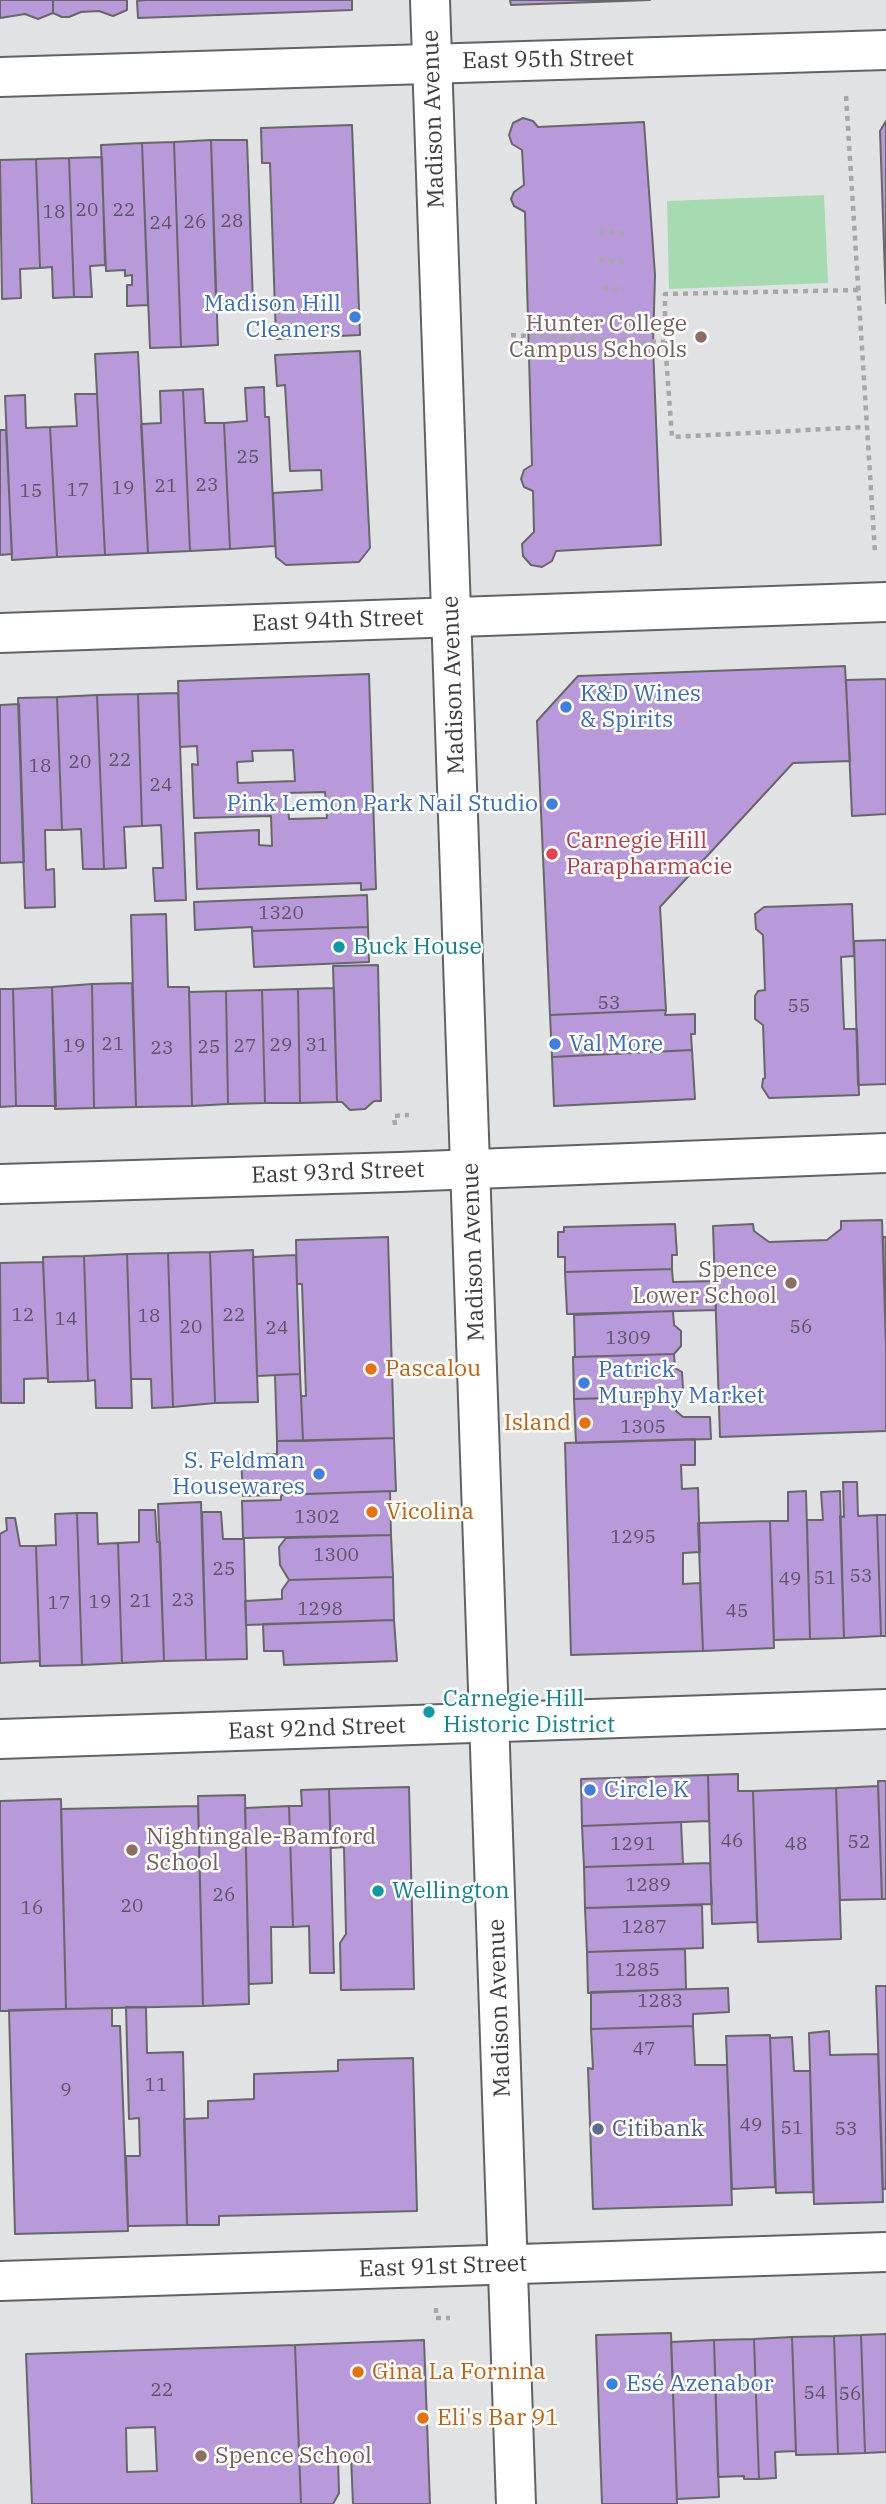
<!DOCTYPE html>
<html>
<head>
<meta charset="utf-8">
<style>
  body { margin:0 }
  canvas { display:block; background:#e1e2e3 }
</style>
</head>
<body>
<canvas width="886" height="2504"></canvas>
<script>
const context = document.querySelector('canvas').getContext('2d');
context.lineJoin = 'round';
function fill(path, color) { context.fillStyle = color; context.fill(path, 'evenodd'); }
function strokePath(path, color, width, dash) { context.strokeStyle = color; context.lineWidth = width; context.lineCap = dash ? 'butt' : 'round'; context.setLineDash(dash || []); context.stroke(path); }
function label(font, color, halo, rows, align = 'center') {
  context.font = font + ' "IBM Plex Serif",serif'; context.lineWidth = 5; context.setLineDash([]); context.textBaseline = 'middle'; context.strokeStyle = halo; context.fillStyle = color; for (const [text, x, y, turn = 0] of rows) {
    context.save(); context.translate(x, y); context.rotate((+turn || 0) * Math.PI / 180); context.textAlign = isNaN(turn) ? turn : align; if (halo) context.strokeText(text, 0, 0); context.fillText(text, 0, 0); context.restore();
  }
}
fill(new Path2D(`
  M824,195L828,283L669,289L667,201Z`), '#a6dbb1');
const building = new Path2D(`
  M0,0H53V13L38,19L25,14L0,18Z
  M53,0H127V10L113,16L99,11L81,12L69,17H62L53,13Z
  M146,0H352V10L138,18L137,1Z
  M510,0H650L511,5Z
  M523,118L533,121L538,127L644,122L655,275L653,346L661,545L556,551L552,561L542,567L531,565L523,556L522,544L534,532L533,491L524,487L521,479L524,470L532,465L525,212L514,206L511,199L514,192L524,185L522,150L512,144L509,135L513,123Z
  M886,121V303L880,131Z
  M352,125L360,335L276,339L270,163H262L261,128Z
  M211,140L218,345L181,347L174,142Z
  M211,140H247L253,303L216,304Z
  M174,142L181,347L150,348L142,143Z
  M142,143L148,305L127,306V285H132V275L125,276V270L106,271L101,145Z
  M102,157L105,265L90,266L92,297H74L69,158Z
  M69,158L74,297L53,298L52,267L40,268L36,159Z
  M36,159L40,268L20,269L21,298L2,299L0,160Z
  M360,351L370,548L359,562L286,565L276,557L273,493L322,490L321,470L290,471L285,385L277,386L275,355Z
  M138,352L148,553L105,555L95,354Z
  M264,387L265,417H269L275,546L230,549L224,423L247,421L245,388Z
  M203,389L205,423H224L230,549L190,551L183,390Z
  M183,390L190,551L148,553L141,424L161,423L160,391Z
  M75,394H97L105,555L57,557L50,427L77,426Z
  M25,395L26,428L50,427L57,557L12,560L5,396Z
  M0,430H6L12,554L0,555Z
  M845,666L850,761L793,763L660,907L666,1010L550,1015L537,721L578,676Z
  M369,674L376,889L361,890V883L197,889L195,833L259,830V845L272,846L271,816L194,818L192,764L198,765L197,746L180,747L178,681ZM293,750L295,781L238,783L237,762L253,761L252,751ZM325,792L327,818L289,819L287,793Z
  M886,679V814L852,816L846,680Z
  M178,693L186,900L155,901L153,868H163L161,825L142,826L138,694Z
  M138,694L142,826L124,827L126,868L104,869L97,695Z
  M97,695L104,869H83L81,829L62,830L57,697Z
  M57,697L62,830H45L46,870L54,869L55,907L25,908L18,698Z
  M19,704L24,862L0,863V705Z
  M367,895L368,927L252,931V927L195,930L194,902Z
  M852,904L854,956L841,957L844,1029H857L859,1095L769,1098L762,1087L763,1079L765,1078L763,1025L755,1019V996L758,991L765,990L763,935L756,929L755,914L764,907Z
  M166,914L168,987H189L192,1106L136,1107L131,915Z
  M368,927L369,962L254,967L252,931Z
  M886,940V1084L858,1085L854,941Z
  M378,965L381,1101H374L365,1109L350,1110L342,1102H337L333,966Z
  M132,983L136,1107L94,1108L92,984Z
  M92,984L94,1108L55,1109L52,987Z
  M52,987L56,1106H16L13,989Z
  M334,988L337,1102L300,1103L298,989Z
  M0,989H13L16,1106L0,1107Z
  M298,989L300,1103H265L262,990Z
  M262,990L265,1103L228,1104L226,991Z
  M226,991L228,1104L192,1106L189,992Z
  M666,1010L665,1015L695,1014V1034H691L692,1050L552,1057L550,1015Z
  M692,1050L695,1099L554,1106L552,1057Z
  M882,1220L886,1347V1431L720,1437L713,1226L753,1224L754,1231L769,1242L827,1240L841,1229V1221Z
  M675,1224L677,1255H672V1269L565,1272V1257H558V1232H564V1227Z
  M388,1237L394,1438L303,1441L301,1396H306L302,1284H297L296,1240Z
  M883,1237H886V1347Z
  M253,1250L258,1402L215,1403L210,1252Z
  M210,1252L215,1403L173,1407L168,1253Z
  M168,1253L173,1407L152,1408L151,1379H131L127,1254Z
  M127,1254L132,1408H96L95,1380L88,1381L84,1256Z
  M296,1255L300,1374L257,1376L253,1257Z
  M84,1256L88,1381L48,1382L43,1257Z
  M43,1262L48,1378L24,1379V1403H1L0,1263Z
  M672,1269L673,1282L715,1281L716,1310L567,1314L565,1272Z
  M673,1311L674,1325L681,1331V1346L674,1354L575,1357L574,1315Z
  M674,1354L675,1368L682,1372L683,1389L676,1396L574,1399L573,1357Z
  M300,1374L303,1441H277L275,1375Z
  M676,1396V1411L683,1417H710L711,1439L576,1443L574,1399Z
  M394,1438L396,1491L243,1496L241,1456L277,1454V1441Z
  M695,1439V1465H681L682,1489L698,1488L700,1552L683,1553V1584L700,1583L703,1651L571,1655L565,1443Z
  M843,1482H857L858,1516L877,1515L881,1636L844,1638L840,1516L844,1517Z
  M390,1491L391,1535L243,1538L242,1501L281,1500V1495Z
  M806,1491L810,1639L774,1640L770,1521H788V1492Z
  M840,1491L844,1638L810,1639L807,1520H823L821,1492Z
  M201,1502L206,1660L164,1661L158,1504Z
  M139,1510H155L157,1542H160L164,1661L122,1663L118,1543L139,1542Z
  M202,1512H221L223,1539H244L247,1659L206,1660Z
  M77,1513L82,1665L40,1666L36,1546L56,1545L55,1514Z
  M77,1513H97L98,1544L118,1543L122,1663L82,1665Z
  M877,1515H886V1636H881Z
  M6,1518H15L20,1546H36L40,1661L0,1663V1534L7,1530Z
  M770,1521L774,1648L703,1651L698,1523Z
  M391,1535L393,1577L289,1580L280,1565L279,1547L286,1538Z
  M393,1577L394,1620L246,1625L245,1601L282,1599V1590L289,1580Z
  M394,1620L397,1661L284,1665L283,1651H264L263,1624Z
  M738,1774V1791H753L757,1922L712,1924L708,1775Z
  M708,1775L709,1821L582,1826L581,1779Z
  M878,1781H886V1899H882Z
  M878,1786L882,1899L840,1900L836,1788Z
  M409,1787L414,1989L341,1990L340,1943L346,1934L344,1847L331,1848L329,1789Z
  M836,1788L841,1939L758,1942L753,1791Z
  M329,1789L334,1973H310L309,1926L293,1927L289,1806H302L301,1790Z
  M245,1795L249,2004L203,2006L198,1796Z
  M61,1799L66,2009L0,2011V1801Z
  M198,1806L203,2006L66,2009L61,1809Z
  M289,1806L293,1927H271L272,1983L249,1984L245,1808Z
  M681,1822L683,1864L584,1867L582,1826Z
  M710,1863L712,1904L585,1908L584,1867Z
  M702,1905L703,1948L587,1952L585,1908Z
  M685,1949L686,1989L588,1993L587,1952Z
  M876,1986H886V2189H883Z
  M728,1988L729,2012L693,2014V2026L591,2029V1992Z
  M126,2007H146L147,2053L183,2052L187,2225L128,2226L126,2156H140L139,2118L129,2119Z
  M112,2008V2026H120L128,2231L15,2234L9,2010Z
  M693,2026L695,2065H727L732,2205L593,2209L588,2068L593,2069L591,2029Z
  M829,2031L830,2055L878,2054L883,2202L814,2204L809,2033Z
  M770,2035L775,2187L732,2189L726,2036Z
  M792,2037L794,2071H810L813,2192L776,2193L770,2038Z
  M413,2058L417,2211L219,2216V2225H187L184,2119L208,2118V2101L254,2099V2074L338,2071V2060Z
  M671,2333L677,2504H602L596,2335Z
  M886,2334V2452L865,2453L861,2335Z
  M861,2335L865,2453L838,2454L834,2336Z
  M834,2336L838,2454L796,2455L792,2337Z
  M792,2337L796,2451L775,2452L776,2478L759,2479L754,2339Z
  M754,2339L759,2479H744V2476L718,2477L714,2340Z
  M424,2340L430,2504H353L351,2456H338L339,2493L333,2504H301L295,2345Z
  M714,2340L719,2497L677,2499L671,2342Z
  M295,2345L301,2504H32L26,2354ZM155,2427L157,2471L127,2472L126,2428Z`);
fill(building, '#b89ada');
strokePath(building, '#676768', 2);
const minor = new Path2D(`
  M0,77L886,50
  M0,633L886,602
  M0,1184L399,1172L886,1153
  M0,1739L886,1709
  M0,2281L886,2252`);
const secondary = new Path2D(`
  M430,0L516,2504`);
strokePath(minor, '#616263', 42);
strokePath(secondary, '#616263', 42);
strokePath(new Path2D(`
  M846,96L875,553
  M599,231L628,234
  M599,260L627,262
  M603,288L624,289
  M858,290L665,294V342L672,437L866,427
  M606,319L622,316
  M511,335L665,342
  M395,1125L394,1116L409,1115
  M436,2308V2318H450`), '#a7a7a8', 4.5, [5, 5]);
strokePath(minor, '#fff', 38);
strokePath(secondary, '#fff', 38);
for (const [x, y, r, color] of [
  [355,317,7,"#3f7fe0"],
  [701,337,7,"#8d6e63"],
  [566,707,7,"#3f7fe0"],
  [552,804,7,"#3f7fe0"],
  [552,854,7,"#e0444e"],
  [339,947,7,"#0f9aa8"],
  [555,1044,7,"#3f7fe0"],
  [791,1283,7,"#8d6e63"],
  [371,1369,7,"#e8710a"],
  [584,1383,7,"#3f7fe0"],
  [585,1423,7,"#e8710a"],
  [319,1474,7,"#3f7fe0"],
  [372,1512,7,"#e8710a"],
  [429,1712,7,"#0f9aa8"],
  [590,1790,7,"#3f7fe0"],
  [132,1850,7,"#8d6e63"],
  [378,1891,7,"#0f9aa8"],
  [598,2129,7,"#5c6f8a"],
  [358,2372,7,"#e8710a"],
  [612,2384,7,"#3f7fe0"],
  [423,2418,7,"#e8710a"],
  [201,2456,7,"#8d6e63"]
]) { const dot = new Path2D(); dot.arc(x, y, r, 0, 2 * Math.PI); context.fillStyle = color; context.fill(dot); strokePath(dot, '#fff', 2.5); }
label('19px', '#5c5464', null, [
  ["20",87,211],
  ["22",124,211],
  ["18",54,213],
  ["28",232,222],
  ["26",195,223],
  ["24",161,224],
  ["25",248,458],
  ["23",207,486],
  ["21",166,487],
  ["19",123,489],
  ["17",78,491],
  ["15",31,492],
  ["22",120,761],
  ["20",80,763],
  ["18",40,767],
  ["24",161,786],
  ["1320",281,914],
  ["53",609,1004],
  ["55",799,1007],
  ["21",113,1045],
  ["29",281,1046],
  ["31",317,1046],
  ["19",74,1047],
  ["27",245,1047],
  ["25",209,1048],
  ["23",162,1049],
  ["12",23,1316],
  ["22",234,1316],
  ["18",149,1317],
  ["14",66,1320],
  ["20",191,1328],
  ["56",801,1328],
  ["24",277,1329],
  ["1309",628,1339],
  ["1305",643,1428],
  ["1302",317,1518],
  ["1295",633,1538],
  ["1300",336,1556],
  ["25",224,1570],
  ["53",861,1577],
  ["51",825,1579],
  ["49",790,1580],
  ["23",183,1601],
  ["21",141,1602],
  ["19",100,1603],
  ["17",59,1604],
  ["1298",320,1610],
  ["45",737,1612],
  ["46",732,1842],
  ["52",859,1843],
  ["1291",633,1845],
  ["48",796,1845],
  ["1289",648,1886],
  ["26",224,1896],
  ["20",132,1907],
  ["16",32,1909],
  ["1287",644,1928],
  ["1285",637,1971],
  ["1283",660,2002],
  ["47",644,2050],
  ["11",156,2086],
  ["9",66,2091],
  ["49",751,2126],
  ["51",792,2129],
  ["53",846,2130],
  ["22",162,2391],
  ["54",815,2394],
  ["56",850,2395]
]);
label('23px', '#3d3d3d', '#fff', [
  ["East 95th Street",548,60,-1],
  ["Madison Avenue",434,119,-92],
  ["East 94th Street",338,621,-2],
  ["Madison Avenue",454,685,-92],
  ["East 93rd Street",338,1173,-2],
  ["Madison Avenue",474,1252,-92],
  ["East 92nd Street",317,1729,-2],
  ["Madison Avenue",500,2008,-92],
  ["East 91st Street",443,2267,-2]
]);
label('23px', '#366cbe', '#fff', [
  ["Madison Hill",341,304,"right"],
  ["Cleaners",341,330,"right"],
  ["K&D Wines",580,694],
  ["& Spirits",580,720],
  ["Pink Lemon Park Nail Studio",538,804,"right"],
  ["Val More",569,1044],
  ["Patrick",598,1370],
  ["Murphy Market",598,1396],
  ["S. Feldman",305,1461,"right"],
  ["Housewares",305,1487,"right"],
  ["Circle K",604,1790],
  ["Esé Azenabor",626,2384]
], 'left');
label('23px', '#785e54', '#fff', [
  ["Hunter College",687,324],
  ["Campus Schools",687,350],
  ["Spence",777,1270],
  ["Lower School",777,1296],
  ["Nightingale-Bamford",146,1837,"left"],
  ["School",146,1863,"left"],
  ["Spence School",215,2456,"left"]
], 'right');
label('23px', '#be3a42', '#fff', [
  ["Carnegie Hill",566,841],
  ["Parapharmacie",566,867]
], 'left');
label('23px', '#0d838f', '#fff', [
  ["Buck House",353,947],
  ["Carnegie Hill",443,1699],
  ["Historic District",443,1725],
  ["Wellington",392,1891]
], 'left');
label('23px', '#c56008', '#fff', [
  ["Pascalou",385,1369],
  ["Island",571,1423,"right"],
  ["Vicolina",386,1512],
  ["Gina La Fornina",372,2372],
  ["Eli's Bar 91",437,2418]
], 'left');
label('23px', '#4e5e75', '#fff', [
  ["Citibank",612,2129]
], 'left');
</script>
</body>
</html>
